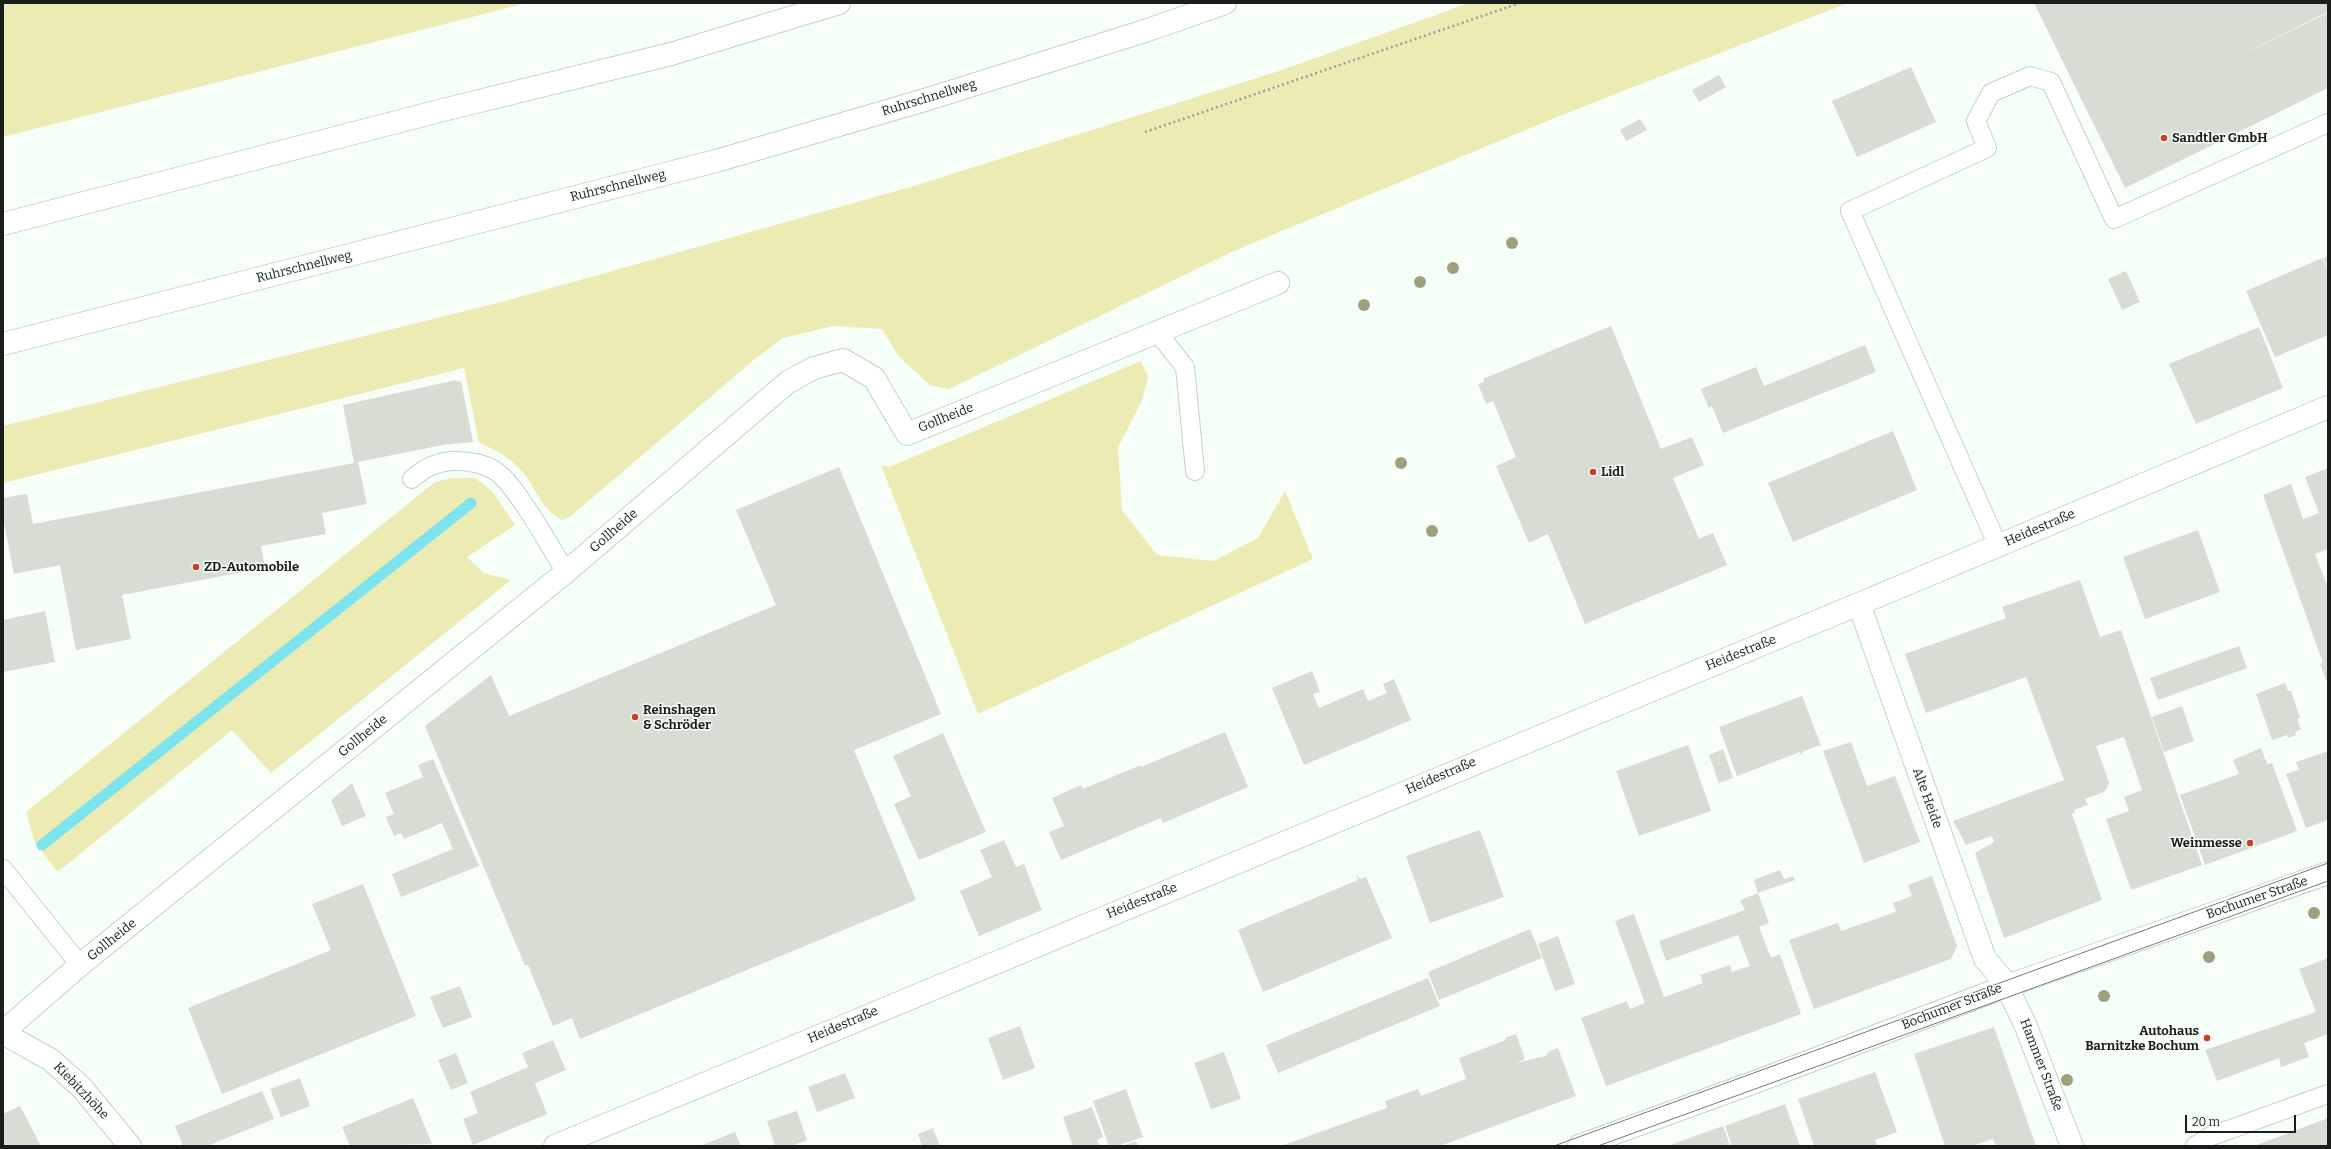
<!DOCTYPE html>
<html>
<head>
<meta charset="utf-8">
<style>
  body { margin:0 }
  #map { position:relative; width:2331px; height:1149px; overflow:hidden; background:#f5fff8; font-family:Bitter,serif }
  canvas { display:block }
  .frame { position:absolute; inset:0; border:4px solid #191e1b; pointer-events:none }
  .scale { position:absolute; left:2185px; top:1115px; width:111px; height:18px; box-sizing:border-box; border:2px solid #191e1b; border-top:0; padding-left:5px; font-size:12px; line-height:14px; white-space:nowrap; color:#191e1b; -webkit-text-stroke:3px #f5fff8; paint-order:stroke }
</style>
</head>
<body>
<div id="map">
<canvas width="2331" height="1149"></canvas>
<div class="frame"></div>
<div class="scale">20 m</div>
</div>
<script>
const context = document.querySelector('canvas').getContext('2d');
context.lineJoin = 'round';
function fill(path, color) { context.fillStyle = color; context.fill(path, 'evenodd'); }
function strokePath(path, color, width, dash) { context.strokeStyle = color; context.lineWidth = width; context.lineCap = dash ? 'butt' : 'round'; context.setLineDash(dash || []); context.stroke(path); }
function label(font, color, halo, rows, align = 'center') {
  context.font = font + ' Bitter,serif'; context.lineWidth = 3; context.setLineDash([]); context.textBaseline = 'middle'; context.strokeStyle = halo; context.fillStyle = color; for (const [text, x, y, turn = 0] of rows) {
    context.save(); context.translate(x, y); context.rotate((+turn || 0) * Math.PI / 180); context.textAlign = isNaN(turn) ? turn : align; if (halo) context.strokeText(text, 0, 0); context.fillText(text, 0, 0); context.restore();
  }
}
fill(new Path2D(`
  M3,3H527L3,137Z
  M1469,3H1848L1562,115L1236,250L949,389L930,385L899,357L882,329L833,326L783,338L756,358L571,516L562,520C539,508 537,487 521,470C508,457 495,449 479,443L464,368L3,483V426L509,300L914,186L1279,71Z
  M1141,361L1148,377L1142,401L1118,447L1122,510L1157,555L1214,561L1258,538L1285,491L1313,559L978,714L881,465L889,467Z
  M452,478H475L492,491L515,525L467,557L484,573L511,580L271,773L232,730L58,872L35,843L26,812L435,482Z`), '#ecebb3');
strokePath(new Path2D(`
  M42,845L471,503`), '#7de4ef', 11);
fill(new Path2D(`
  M2034,3H2328V12L2222,64L2328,13V88L2125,188Z
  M1911,67L1936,122L1857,157L1832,101Z
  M1719,75L1726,87L1699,102L1692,90Z
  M1640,119L1647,130L1626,141L1620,130Z
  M2328,256V269L2323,258Z
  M2322,258L2328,271V335L2275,357L2246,291Z
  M2126,271L2140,302L2122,310L2108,279Z
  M1611,326L1661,449L1692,437L1704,465L1673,478L1699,539L1713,533L1727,565L1585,624L1548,534L1529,543L1496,466L1516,457L1493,401L1486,404L1478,384L1484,382L1483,379Z
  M2259,327L2283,388L2196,424L2169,364Z
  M1865,345L1876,372L1723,433L1712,406L1709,408L1701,389L1756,367L1764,386Z
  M456,380L457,382L461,381L473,442L443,445L358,462L367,504L322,513L326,534L261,546L265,568L122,595L131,639L76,650L60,565L14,574L3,518V498L27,494L33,524L354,463L343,405Z
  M1893,431L1917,490L1793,542L1768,483Z
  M839,467L941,714L854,750L916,900L580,1039L572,1018L553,1026L528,965L525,966L425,726L491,675L509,716L776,605L736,510Z
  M2328,468V549L2315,554L2326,583H2328V685L2320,664L2323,663L2263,495L2291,484L2303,519L2319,513L2305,477Z
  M2198,530L2220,592L2145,619L2123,557Z
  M2080,580L2100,637L2121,630L2202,865L2131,890L2106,819L2129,811L2124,797L2142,790L2124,737L2096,746L2109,782L2108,787L2104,792L2085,799L2088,805L2074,810L2075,813L2072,814L2102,900L2004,938L1975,853L1994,842L1992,836L1966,845L1953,821L2064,780L2026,677L1926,713L1905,654L2006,618L2002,607Z
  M45,611L55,662L3,672V620Z
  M2239,646L2247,668L2158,700L2150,678Z
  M1312,671L1320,692L1313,694L1319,708L1363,689L1368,701L1387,693L1383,684L1394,679L1411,720L1304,765L1272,688Z
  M2285,683L2288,691H2291L2300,718L2297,719L2301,729L2295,732L2296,735L2288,738L2287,735L2272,740L2256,694Z
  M1802,696L1822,748L1820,745L1802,752L1803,757L1800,752L1737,776L1719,727Z
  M2182,706L2194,741L2164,752L2152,717Z
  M1225,732L1248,787L1163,823L1161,818L1061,860L1049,832L1064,826L1052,798L1081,785L1083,789L1141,765V767Z
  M943,733L986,832L919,860L894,804L911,796L893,756Z
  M1851,742L1867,786L1895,776L1920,842L1864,863L1823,751Z
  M1688,745L1711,811L1639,836L1616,771Z
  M2261,748L2267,764L2272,763L2297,831L2205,865L2180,795L2239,774L2233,760Z
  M1723,749L1733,778L1719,783L1709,755Z
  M2328,751V820L2306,828L2286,774L2299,770L2296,762Z
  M433,759L479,866L401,897L392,874L453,849L442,823L404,839L401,833L394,836L386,817L394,814L385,793L423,777L418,765Z
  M352,783L366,816L342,826L331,800Z
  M1480,830L1504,897L1430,923L1406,856Z
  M1004,840L1016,867L1024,864L1042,910L979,936L960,891L992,877L980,850Z
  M1780,870L1784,879L1793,876L1795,880L1758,893L1754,880Z
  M1356,874L1360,879L1366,877L1392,938L1263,992L1238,930L1358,880Z
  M1932,876L1957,946L1951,959L1814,1009L1789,940L1838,923L1841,931L1896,912L1893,903L1912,896L1908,885Z
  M363,884L416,1016L222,1094L188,1008L331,950L312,904Z
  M1758,893L1769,923L1759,927L1771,958L1780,954L1801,1014L1606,1086L1581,1018L1627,1001L1630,1009L1645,1003L1615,921L1634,914L1664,997L1703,983L1700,975L1730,965L1732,972L1750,966L1738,935L1666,961L1659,941L1745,910L1740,900Z
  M1530,929L1542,958L1439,1000L1428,972Z
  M1558,936L1575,984L1555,991L1538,944Z
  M2328,958V1034L2304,1043L2309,1057L2281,1067L2279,1058L2217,1081L2205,1050L2316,1012L2299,969Z
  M1428,978L1440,1006L1278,1073L1266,1045Z
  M460,986L472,1017L443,1028L430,997Z
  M1020,1026L1035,1068L1003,1080L988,1038Z
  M1994,1027L2036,1146H1996L1993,1139L1972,1146H1945L1914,1054Z
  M1516,1034L1525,1059L1516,1063L1546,1056L1548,1052L1558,1048L1576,1096L1440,1146H1281L1387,1108L1385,1101L1418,1089L1421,1096L1466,1079L1459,1058L1506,1040L1505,1038Z
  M553,1040L566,1070L535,1083L547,1114L473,1145L463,1119L478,1113L470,1092L528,1067L522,1053Z
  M1224,1052L1241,1099L1211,1109L1194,1063Z
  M456,1053L468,1083L451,1090L438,1060Z
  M1875,1072L1897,1132L1875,1140L1877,1145L1875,1146H1814L1798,1099Z
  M845,1073L855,1098L817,1112L808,1087Z
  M300,1078L310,1106L281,1117L270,1089Z
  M1126,1089L1143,1137L1116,1146H1109L1093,1101Z
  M262,1091L274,1119L207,1146H183L175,1126Z
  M413,1098L432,1144L350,1146L342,1127Z
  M1785,1104L1800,1146H1732L1725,1126Z
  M20,1106L41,1146H3V1114Z
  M1092,1107L1103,1137L1097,1140L1100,1146H1073L1063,1117Z
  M797,1111L807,1140L791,1146H775L767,1121Z
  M2328,1118V1146H2254Z
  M1723,1126L1730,1146H1669L1673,1144Z
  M933,1128L940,1146H922L918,1134Z
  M735,1132L741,1146H700Z
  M1136,1141L1138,1146H1122Z`), '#d7ddd2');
const service = new Path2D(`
  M1157,332L1185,367L1195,471
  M412,479C425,467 438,461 456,461C469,461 482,463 494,470C515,482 551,549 566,572
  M1998,546L1850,211L1987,148L1976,121L1991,93L2030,76L2051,82L2114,219L2328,123
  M3,869L80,965
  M2195,1146L2209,1137L2328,1094`);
const minor = new Path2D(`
  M1859,604L1985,959L2004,981L2025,1024L2072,1146
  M3,1032L80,965L566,572L788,382L814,368L843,360L874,378L907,434L1278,283
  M3,1033L51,1060L82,1088L130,1146
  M555,1146L1859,604L2328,407`);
const secondary = new Path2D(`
  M1579,1146L1763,1079L2007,986L2328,873`);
const motorway = new Path2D(`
  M3,224L443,110L671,54L839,3
  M3,344L716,161L928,99L1148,30L1225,3`);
strokePath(service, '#c5d1c9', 20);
strokePath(minor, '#c5d1c9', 24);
strokePath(secondary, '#c5d1c9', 24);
strokePath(motorway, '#c5d1c9', 24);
strokePath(new Path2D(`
  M1145,132L1520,3`), '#98a09a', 2.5, [2, 3]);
strokePath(service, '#fff', 18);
strokePath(minor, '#fff', 22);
strokePath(secondary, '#fff', 22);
strokePath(motorway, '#fff', 22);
strokePath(new Path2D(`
  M1554,1146L2328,863
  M1598,1146L2328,881`), '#747b76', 1);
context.fillStyle = '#9ea07e';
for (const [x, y] of [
  [1512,243],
  [1453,268],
  [1420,282],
  [1364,305],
  [1401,463],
  [1432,531],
  [2314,913],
  [2209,957],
  [2104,996],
  [2067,1080]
]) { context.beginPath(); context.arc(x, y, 6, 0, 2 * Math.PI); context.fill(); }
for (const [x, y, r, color] of [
  [2164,138,4,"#ca3f26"],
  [1593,472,4,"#ca3f26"],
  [196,567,4,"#ca3f26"],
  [635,717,4,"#ca3f26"],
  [2250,843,4,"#ca3f26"],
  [2207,1038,4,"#ca3f26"]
]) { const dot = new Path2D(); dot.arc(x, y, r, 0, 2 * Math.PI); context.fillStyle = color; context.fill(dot); strokePath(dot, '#f5fff8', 1.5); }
label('13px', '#191e1b', '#f5fff8', [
  ["Ruhrschnellweg",929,98,-17],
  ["Ruhrschnellweg",618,186,-14],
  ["Ruhrschnellweg",304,267,-14],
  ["Gollheide",946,418,-22],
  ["Heidestraße",2040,528,-23],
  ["Gollheide",614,531,-41],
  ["Heidestraße",1741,653,-22],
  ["Gollheide",363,736,-39],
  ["Heidestraße",1441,776,-23],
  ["Alte Heide",1927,798,70],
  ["Bochumer Straße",2257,898,-19],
  ["Heidestraße",1142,901,-22],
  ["Gollheide",112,940,-39],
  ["Bochumer Straße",1952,1007,-21],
  ["Heidestraße",843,1025,-23],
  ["Hammer Straße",2041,1065,69],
  ["Kiebitzhöhe",81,1091,46]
]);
label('bold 13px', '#191e1b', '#f5fff8', [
  ["Sandtler GmbH",2172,138],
  ["Lidl",1601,472],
  ["ZD-Automobile",204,567],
  ["Reinshagen",643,710],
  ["& Schröder",643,725],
  ["Weinmesse",2242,843,"right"],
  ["Autohaus",2199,1031,"right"],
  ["Barnitzke Bochum",2199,1046,"right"]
], 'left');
</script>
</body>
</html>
